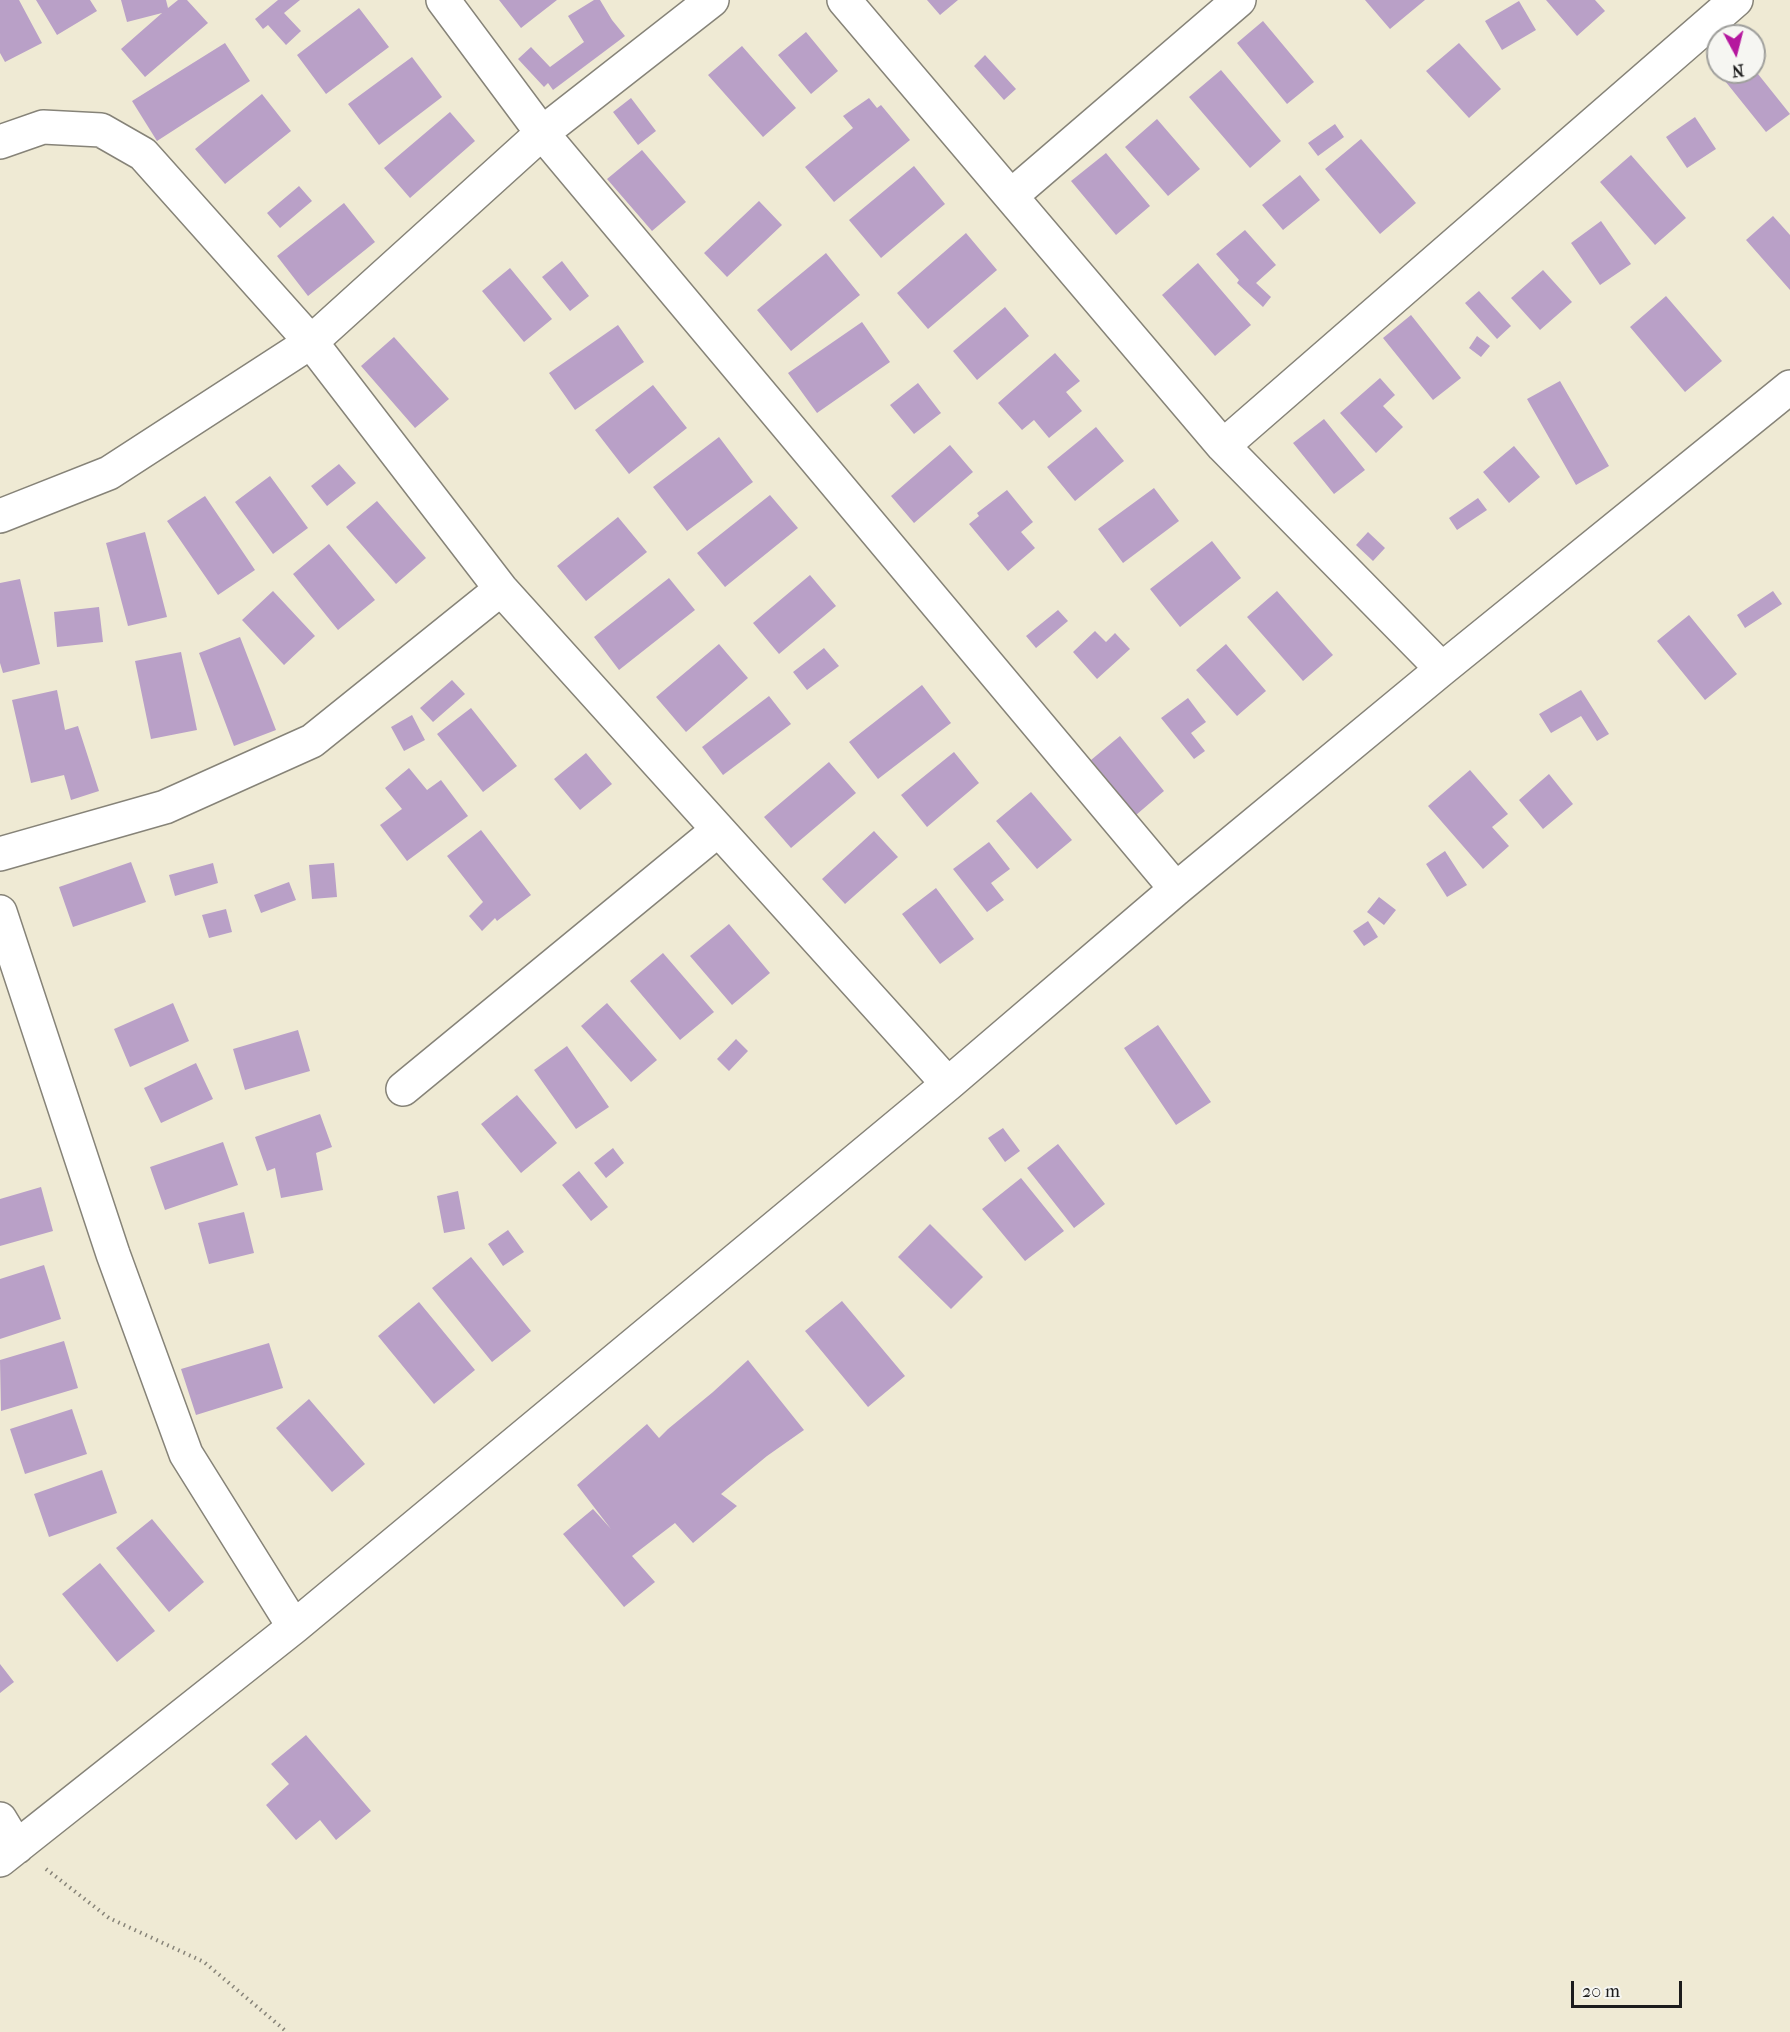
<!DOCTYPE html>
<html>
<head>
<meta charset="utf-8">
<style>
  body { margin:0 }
  #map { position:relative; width:1790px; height:2032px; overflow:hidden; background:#efead4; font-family:"IM FELL French Canon",serif }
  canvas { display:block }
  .north { position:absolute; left:1706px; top:24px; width:60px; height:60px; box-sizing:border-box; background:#f6f6f2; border:2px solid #9f9f9c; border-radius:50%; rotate:173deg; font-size:16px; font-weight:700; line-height:24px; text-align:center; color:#1c1c1c }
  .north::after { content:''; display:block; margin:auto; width:21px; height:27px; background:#b5179e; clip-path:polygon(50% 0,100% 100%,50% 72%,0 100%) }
  .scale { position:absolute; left:1571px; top:1981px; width:111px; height:27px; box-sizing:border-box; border:3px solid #1c1c1c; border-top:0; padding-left:8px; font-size:18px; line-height:21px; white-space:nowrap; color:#1c1c1c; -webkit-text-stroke:4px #f6f6f2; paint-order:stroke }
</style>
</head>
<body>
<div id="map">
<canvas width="1790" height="2032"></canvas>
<div class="north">N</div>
<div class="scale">20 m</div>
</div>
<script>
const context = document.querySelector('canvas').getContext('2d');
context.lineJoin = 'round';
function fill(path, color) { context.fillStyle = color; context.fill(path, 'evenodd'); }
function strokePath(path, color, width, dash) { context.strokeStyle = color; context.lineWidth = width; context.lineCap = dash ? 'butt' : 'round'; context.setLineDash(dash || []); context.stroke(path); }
fill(new Path2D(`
  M0,0H19L42,43L5,62L0,53Z
  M36,0H90L97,11L57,35Z
  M121,0H166L168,8L178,0H187L208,23L145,77L121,49L162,13L127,22Z
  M278,0H300L284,13L301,31L286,45L268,25L263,29L255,19Z
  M499,0H557L521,28Z
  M594,0H600L612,20L625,36L553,90L548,83L544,87L518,59L531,47L550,67L584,42L568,16Z
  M927,0H958L940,15Z
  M1365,0H1425L1390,29Z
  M1546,0H1595L1605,11L1577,36Z
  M1519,1L1536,30L1502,50L1485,21Z
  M359,8L389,47L326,94L297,55Z
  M1263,21L1314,82L1287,104L1237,43Z
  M806,32L838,71L811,94L778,55Z
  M225,43L250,81L157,141L132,101Z
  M1459,43L1501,89L1469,118L1426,71Z
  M742,46L796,108L763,137L708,75Z
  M1718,54V72H1754V69L1790,114L1766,132L1709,61Z
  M985,55L1016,89L1004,100L974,66Z
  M412,57L442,97L379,145L348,104Z
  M1221,70L1281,141L1250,168L1189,97Z
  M262,94L291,131L225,184L195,149Z
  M631,98L656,131L638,145L613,112Z
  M869,98L877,108L881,105L910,140L834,202L805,167L853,128L843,116Z
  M450,112L475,141L410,198L384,168Z
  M1695,117L1716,149L1687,168L1666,137Z
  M1157,119L1200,169L1168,196L1125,147Z
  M1335,124L1344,137L1318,156L1308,143Z
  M1361,139L1416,203L1380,234L1325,169Z
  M642,150L686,202L652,231L607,179Z
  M1106,153L1150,206L1116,235L1071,181Z
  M1631,155L1686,218L1655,245L1600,182Z
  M914,166L945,204L881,258L849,220Z
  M1300,175L1320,200L1283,230L1262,205Z
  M299,186L312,201L280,228L267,213Z
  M759,201L782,225L727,277L704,253Z
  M344,203L375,242L308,296L277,256Z
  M1773,216L1790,235V290L1746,240Z
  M1601,221L1631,264L1600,285L1571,243Z
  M1245,230L1276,265L1256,283L1271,297L1263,307L1237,283L1239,280L1216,254Z
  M966,233L997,270L928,329L897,293Z
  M826,253L860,295L791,351L757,310Z
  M562,261L589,296L570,311L542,277Z
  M1198,263L1251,325L1215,356L1162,295Z
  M510,268L552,319L524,342L482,291Z
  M1543,270L1572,302L1540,330L1511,298Z
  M1479,291L1511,326L1497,339L1465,303Z
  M1666,296L1722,361L1685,392L1630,327Z
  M1005,307L1029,336L977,380L953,351Z
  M1411,315L1461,378L1433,400L1383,338Z
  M862,322L890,362L817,413L788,373Z
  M618,325L644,362L575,410L549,373Z
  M1477,336L1490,346L1481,357L1469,348Z
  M394,337L449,399L415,428L361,366Z
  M1055,353L1080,381L1066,392L1082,411L1049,438L1034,420L1022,430L998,403Z
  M1380,378L1395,395L1383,406L1403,427L1376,453L1340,413Z
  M1560,381L1609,466L1576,485L1527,399Z
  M918,383L941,413L914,434L890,405Z
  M653,385L687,428L629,474L595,430Z
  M1324,419L1365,470L1334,494L1293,443Z
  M1096,427L1124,461L1075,501L1047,467Z
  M719,437L753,482L687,531L653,487Z
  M950,445L973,472L914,523L891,496Z
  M1514,446L1540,477L1509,503L1483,472Z
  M339,464L356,483L327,506L311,486Z
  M270,476L308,528L273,554L235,502Z
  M1154,488L1179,521L1123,563L1098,529Z
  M1007,490L1033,522L1021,532L1035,548L1008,571L969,524L979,516L977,513Z
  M770,495L798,528L725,587L697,553Z
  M205,496L255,570L218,595L167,521Z
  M1478,498L1487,510L1457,530L1449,518Z
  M377,501L426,558L396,584L346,527Z
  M618,517L647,552L586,601L557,566Z
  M145,532L167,617L128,626L106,543Z
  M1368,532L1385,548L1373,561L1356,545Z
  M1212,541L1241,578L1180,627L1150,589Z
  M329,544L375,600L338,630L293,574Z
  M810,575L836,606L779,654L753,623Z
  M669,578L695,610L619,670L594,637Z
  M20,579L40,664L3,673L0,663V583Z
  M273,591L315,636L284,665L242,620Z
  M1277,591L1333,655L1303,681L1247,617Z
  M1773,591L1782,604L1745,628L1737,615Z
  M99,607L103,642L57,647L54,612Z
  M1058,610L1068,621L1036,648L1026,636Z
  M1689,615L1737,674L1705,700L1657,641Z
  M1095,631L1106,642L1115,633L1130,649L1097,679L1073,652Z
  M240,637L276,730L234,746L199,653Z
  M719,644L748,678L686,732L656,697Z
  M1226,644L1266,691L1237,716L1196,670Z
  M824,648L839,666L807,690L793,672Z
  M181,652L197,730L151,739L135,661Z
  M452,680L465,694L433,722L420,708Z
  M922,685L951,723L878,779L849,742Z
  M57,690L65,730L78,726L99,791L71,800L64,775L31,783L12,700Z
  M1581,690L1609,734L1597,741L1581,716L1551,733L1539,714Z
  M769,696L791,724L723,775L702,747Z
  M1188,698L1206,722L1191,733L1205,751L1194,759L1161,718Z
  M471,708L517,766L483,792L437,734Z
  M412,715L425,740L404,751L391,727Z
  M1120,736L1164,791L1136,815L1091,760Z
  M954,752L979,783L927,827L901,795Z
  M586,753L612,784L580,810L554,779Z
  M829,762L856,793L791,848L764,817Z
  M409,768L427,790L441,780L468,816L407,861L380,825L402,809L385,788Z
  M1470,770L1508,814L1492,827L1509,846L1483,869L1428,806Z
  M1549,774L1573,804L1543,829L1519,800Z
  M1031,792L1072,840L1037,869L996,821Z
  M481,830L531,895L497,921L495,918L482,931L469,916L483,902L447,856Z
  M874,831L898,857L845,904L822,879Z
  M989,842L1010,869L991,883L1004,900L987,912L953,869Z
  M1445,851L1467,885L1447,897L1426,864Z
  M131,862L146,902L73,927L59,887Z
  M213,863L218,883L175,896L169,875Z
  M334,863L337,897L312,899L309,865Z
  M289,882L296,900L261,913L254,895Z
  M936,888L974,939L940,964L902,914Z
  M1379,897L1396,910L1384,925L1367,912Z
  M226,909L232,932L209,938L202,915Z
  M1368,921L1378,937L1364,946L1353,931Z
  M729,924L770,973L732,1005L690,956Z
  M663,953L714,1012L680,1040L630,981Z
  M173,1003L189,1041L130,1067L114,1029Z
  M607,1003L657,1060L631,1082L581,1026Z
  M1158,1025L1211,1102L1176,1125L1124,1048Z
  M298,1030L310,1071L245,1090L233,1049Z
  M736,1039L748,1051L729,1071L717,1059Z
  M567,1046L609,1107L576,1129L534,1070Z
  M196,1063L213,1099L161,1123L144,1088Z
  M517,1095L557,1143L521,1173L481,1124Z
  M320,1114L332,1147L316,1153L323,1190L281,1198L275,1168L267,1171L255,1137Z
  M1003,1128L1020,1151L1005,1162L988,1138Z
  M223,1142L238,1185L165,1210L150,1167Z
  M1058,1144L1105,1204L1074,1228L1027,1168Z
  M613,1148L624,1163L606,1178L594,1163Z
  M579,1171L608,1207L591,1221L562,1185Z
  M1021,1178L1064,1231L1025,1261L982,1209Z
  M41,1187L53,1231L0,1246V1199Z
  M458,1191L465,1229L444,1233L437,1196Z
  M244,1212L254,1253L209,1264L198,1223Z
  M930,1224L983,1277L951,1309L898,1257Z
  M508,1230L524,1252L503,1266L488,1244Z
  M471,1257L531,1331L492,1362L432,1288Z
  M44,1265L61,1319L0,1339V1279Z
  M842,1301L905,1376L868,1407L805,1331Z
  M419,1302L475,1370L434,1404L378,1336Z
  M64,1341L78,1388L1,1411L0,1360Z
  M269,1343L283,1388L196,1415L181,1369Z
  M748,1360L804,1430L767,1456L721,1494L737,1506L693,1543L675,1523L632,1556L655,1582L624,1607L563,1534L593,1509L611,1529L577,1485L647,1424L659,1438L668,1429L713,1392Z
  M309,1399L365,1464L332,1492L276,1428Z
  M72,1409L87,1454L25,1474L10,1429Z
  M102,1470L117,1513L49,1537L34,1494Z
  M152,1519L204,1582L169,1612L116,1548Z
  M100,1563L155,1631L117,1662L62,1594Z
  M0,1664L14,1682L0,1693Z
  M306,1735L371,1811L336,1840L320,1820L296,1840L266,1805L289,1784L271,1764Z`), '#b9a0c7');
const minor = new Path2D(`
  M443,0L542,133L1176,889
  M844,0L1223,446L1442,669
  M0,142L43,127L101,130L143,154L311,342L501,589L948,1084
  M1011,196L1239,0
  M1223,446L1736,0
  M0,516L109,473L311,342L542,133L712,0
  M0,854L165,807L312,741L501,589
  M0,912L113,1254L186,1454L294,1627
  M403,1089L718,830
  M0,1819L17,1847
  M0,1860L294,1627L948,1084L1176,889L1442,669L1790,387`);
strokePath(minor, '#868378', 36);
strokePath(new Path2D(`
  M46,1869L109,1918L204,1962L287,2032`), '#868378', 4, [1.5, 4.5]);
strokePath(minor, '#fff', 33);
</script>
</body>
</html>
